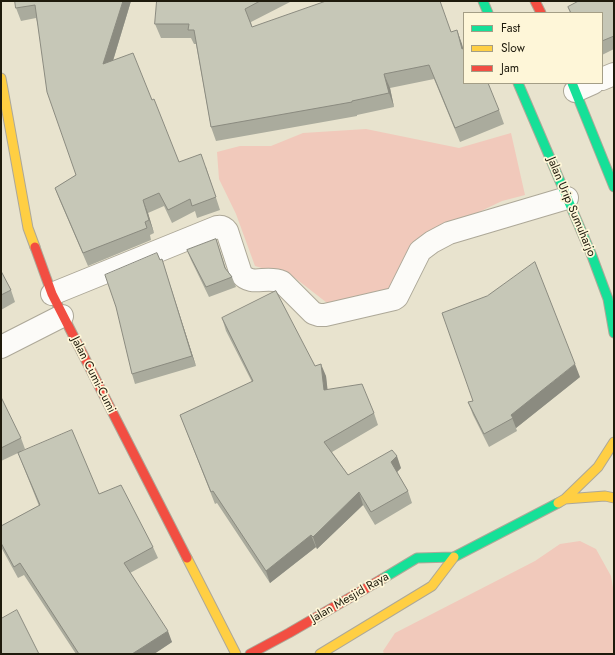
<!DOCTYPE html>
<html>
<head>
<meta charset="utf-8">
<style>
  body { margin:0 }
  #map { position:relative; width:615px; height:655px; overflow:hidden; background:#e8e3ce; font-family:Jost,sans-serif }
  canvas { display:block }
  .frame { position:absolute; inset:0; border:2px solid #1e1a0c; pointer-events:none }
  .legend { position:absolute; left:463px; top:12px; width:140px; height:72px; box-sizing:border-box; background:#fef6d8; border:1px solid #a49e86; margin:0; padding:5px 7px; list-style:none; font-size:12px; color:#1e1a0c }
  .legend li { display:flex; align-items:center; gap:8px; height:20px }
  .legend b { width:20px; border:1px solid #a49e86 }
</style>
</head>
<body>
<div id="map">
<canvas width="615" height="655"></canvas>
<div class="frame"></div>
<ul class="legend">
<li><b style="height:5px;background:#16e098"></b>Fast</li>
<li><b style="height:5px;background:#ffcf43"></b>Slow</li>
<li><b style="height:5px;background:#f24e42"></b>Jam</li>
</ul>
</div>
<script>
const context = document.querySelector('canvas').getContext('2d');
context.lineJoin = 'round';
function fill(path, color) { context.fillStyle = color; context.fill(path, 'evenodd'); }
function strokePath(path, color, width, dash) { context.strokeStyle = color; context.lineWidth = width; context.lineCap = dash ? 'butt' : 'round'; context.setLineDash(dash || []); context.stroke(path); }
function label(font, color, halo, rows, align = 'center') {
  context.font = font + ' Jost,sans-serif'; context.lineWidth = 3.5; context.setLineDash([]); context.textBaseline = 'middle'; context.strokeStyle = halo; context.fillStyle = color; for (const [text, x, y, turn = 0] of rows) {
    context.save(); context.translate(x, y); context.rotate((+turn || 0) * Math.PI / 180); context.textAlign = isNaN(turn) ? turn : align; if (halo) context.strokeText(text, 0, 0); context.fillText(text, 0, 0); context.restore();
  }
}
fill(new Path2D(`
  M366,129L459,148L511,133L525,195L502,201L456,223L417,239L407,257L392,292L331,306L295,278L255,266L236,214L219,179L217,152L240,146H271L303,133Z
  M580,541L596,549L611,576L614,594V654H384L383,651L395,633L535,561L560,544Z`), '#f1c9bb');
const street = new Path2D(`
  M602,79L614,74
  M575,91L593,83
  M52,294L217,227C222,226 224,227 227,231L241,274C252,287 266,275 282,282L313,313L319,315H325L394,299L397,297L420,251L432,242L449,233L567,198
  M1,347L62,316`);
const fast = new Path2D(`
  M483,1L488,13
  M518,83L592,256L608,299L614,333
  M572,83L614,187
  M382,579L417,558L454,557L558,503`);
const slow = new Path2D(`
  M1,78L28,228L35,247
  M565,499L605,496L614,498
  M558,503L565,499L598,467L614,442
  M187,558L236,654
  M320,654L432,586L454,557`);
const jam = new Path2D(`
  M535,1L541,13
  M35,247L52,294L187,558
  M250,654L289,633L382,579`);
strokePath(street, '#ada898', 24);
strokePath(fast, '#ada898', 11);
strokePath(slow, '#ada898', 11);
strokePath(jam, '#ada898', 11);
strokePath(street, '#fcfbf8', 22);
strokePath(fast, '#16e098', 9);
strokePath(slow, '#ffcf43', 9);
strokePath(jam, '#f24e42', 9);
fill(new Path2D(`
  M15,1H131L113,61L152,100L179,162L206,167L220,210L197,218L195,211L172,223L164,206L148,213L154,233L150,235L151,240L88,266L60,201L55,188L76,175L36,18L21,21L16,8Z
  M157,1H292L251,22L252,27L451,32L457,30L463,48L499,110L504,124L460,142L434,79L390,88L394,107L357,115V116L216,141L211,127L196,44H194L191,38H161L155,24Z
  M614,1V49L602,55V13H570L568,7Z
  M216,239L226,269L232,277L236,287L209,297L191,260L187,250Z
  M160,260L165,269L196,366L135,384L132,374Z
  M1,271L11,290L15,302L1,310Z
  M222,318L315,366L326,376L327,389L374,413L378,425L332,452L348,475L401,468L397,472L408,491L412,503L375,525L363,505L317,549L316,547L270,583L217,503L215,504L180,415L252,382L226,331Z
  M580,377L516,428L517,431L489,447L473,415L468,402Z
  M1,400L21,438L25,449L21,451L99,494L153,547L158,558L130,573L172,642L154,654H76L24,575L18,578L1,547V526L39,506L18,453L1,461Z`), '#aaab9d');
fill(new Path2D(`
  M123,1H131L108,77L103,64Z
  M457,30L462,44L464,52L462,49Z
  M384,74L390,88L394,107L389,93Z
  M143,200L148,213L154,233L149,220Z
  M162,259L165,269L196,366L192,356Z
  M321,364L326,376L329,402L324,390Z
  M575,364L580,377L516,428L511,415Z
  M397,456L401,468L395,474L391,462Z
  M359,492L363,505L317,549L313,537Z
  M311,535L316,547L270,583L266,571Z
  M168,631L172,642L154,654H132Z`), '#8b8b80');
const building = new Path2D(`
  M15,1H123L103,64L133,53L152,100L154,99L179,162L201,154L216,197L192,206L190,199L168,210L159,193L143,200L149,220L145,222L147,228L83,253L55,188L76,175L47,92L35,5L16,8Z
  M157,1H260L245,9L252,27L326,1H440L451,32L457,30L462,49L464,48V83H488L499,110L455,128L429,65L384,74L389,93L352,101V102L211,127L194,30H188L189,24H155Z
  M579,1H614V36L602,41V13H571L568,7Z
  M216,239L225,268L232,277L206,287L187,250Z
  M157,253L160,260L162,259L192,356L132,374L116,307L105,275Z
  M535,262L575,364L511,415L513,418L484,434L468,402L473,401L442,313L487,296Z
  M1,271L11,290L1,295Z
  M276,291L315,366L321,364L324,390L362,384L374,413L324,442L348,475L392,450L397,456L391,462L408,491L371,512L359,492L313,537L311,535L266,571L213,491L211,492L180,415L253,381L222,318Z
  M2,399L21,438L1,448V400Z
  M72,430L99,494L121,485L153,547L124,563L168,631L132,654H79L20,563L14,567L1,543V526L40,505L18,453Z
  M17,610L39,654H1V619Z`);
fill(building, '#c6c7b7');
strokePath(building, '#8b8b80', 1);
label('12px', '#1e1a0c', '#fef6d8', [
  ["Jalan Urip Sumuharjo",571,207,67],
  ["Jalan Cumi-Cumi",93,375,63],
  ["Jalan Mesjid Raya",350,598,-30]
]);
</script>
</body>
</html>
